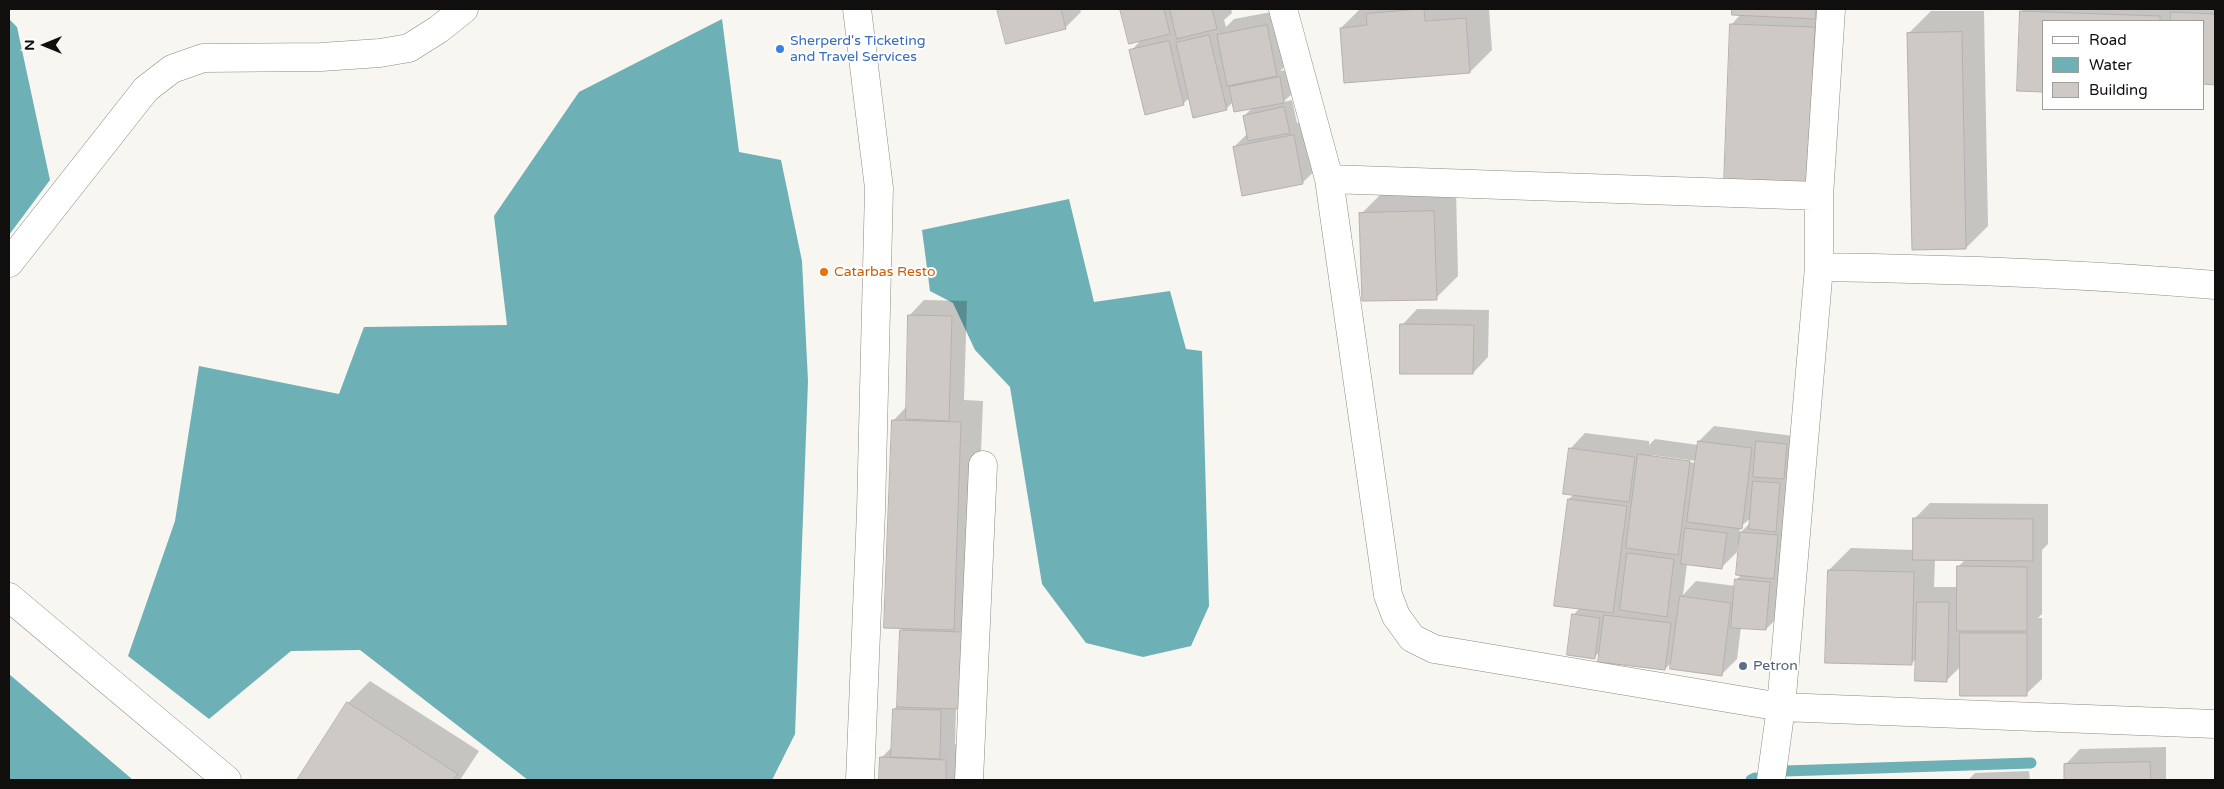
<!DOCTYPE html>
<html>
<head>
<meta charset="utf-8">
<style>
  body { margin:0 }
  #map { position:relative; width:2224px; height:789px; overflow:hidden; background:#f8f6f0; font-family:"Varela Round",sans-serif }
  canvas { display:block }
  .frame { position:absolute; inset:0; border:10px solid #100f0d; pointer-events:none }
  .legend { position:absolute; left:2042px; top:20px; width:162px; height:90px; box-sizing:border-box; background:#fff; border:1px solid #9f9f9e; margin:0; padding:6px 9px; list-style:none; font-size:15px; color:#100f0d }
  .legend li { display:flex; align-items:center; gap:10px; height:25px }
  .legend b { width:25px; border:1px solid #9f9f9e }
  .north { position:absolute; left:20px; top:20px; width:50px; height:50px; -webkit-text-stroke:4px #fff; paint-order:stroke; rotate:270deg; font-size:14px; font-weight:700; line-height:20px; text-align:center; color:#100f0d }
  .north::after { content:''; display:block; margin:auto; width:18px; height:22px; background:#100f0d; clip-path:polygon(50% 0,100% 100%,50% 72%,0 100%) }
</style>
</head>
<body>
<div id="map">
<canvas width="2224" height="789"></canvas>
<div class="frame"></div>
<ul class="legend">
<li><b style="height:6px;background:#fff"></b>Road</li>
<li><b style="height:14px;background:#6db0b5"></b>Water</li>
<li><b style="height:14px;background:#cfc9c6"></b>Building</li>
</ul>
<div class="north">N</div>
</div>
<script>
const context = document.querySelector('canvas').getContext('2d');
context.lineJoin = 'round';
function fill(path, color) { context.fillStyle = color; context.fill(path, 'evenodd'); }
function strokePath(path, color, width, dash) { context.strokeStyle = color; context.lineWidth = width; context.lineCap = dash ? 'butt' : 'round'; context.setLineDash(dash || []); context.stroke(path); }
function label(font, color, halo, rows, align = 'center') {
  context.font = font + ' "Varela Round",sans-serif'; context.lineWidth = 4; context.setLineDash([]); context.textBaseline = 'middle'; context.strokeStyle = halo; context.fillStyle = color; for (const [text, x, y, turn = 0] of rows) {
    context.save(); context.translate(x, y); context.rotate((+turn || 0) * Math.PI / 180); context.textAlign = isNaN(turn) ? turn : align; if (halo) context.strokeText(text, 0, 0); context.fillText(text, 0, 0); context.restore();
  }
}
fill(new Path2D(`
  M9,19L17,27L50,180L9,235Z
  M722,19L739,152L781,160L802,261L808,381L795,734L772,780H528L360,650L291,651L209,719L128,656L175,521L199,366L339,394L364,327L507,325L494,216L579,92Z
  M1069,199L1094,302L1170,291L1186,349L1202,351L1209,606L1191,646L1143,657L1086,643L1042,584L1010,387L975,350L953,303L930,291L922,230Z
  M9,674L133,780H9Z`), '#6db0b5');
fill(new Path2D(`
  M999,9H1080L1081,12L1065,28L1007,42Z
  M1122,9H1231L1232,13L1224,20L1226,27L1234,19L1282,10L1292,60L1280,71L1287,70L1292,94L1283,102L1292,100L1297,123L1309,120L1318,168L1302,183L1234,147L1247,134L1244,116L1253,107L1233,102L1226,109L1190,97L1183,104L1131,51L1142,39L1130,42Z
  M1360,9H1489L1492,50L1470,72L1341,28Z
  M1734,9H1836L1830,163L1731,25L1741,14H1733Z
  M2024,9H2215V84L2203,83V21H2043L2019,90L2022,11Z
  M1931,11H1984L1988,226L1966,248L1909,33Z
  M1456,190L1458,276L1436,298L1361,214L1383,192Z
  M924,300L967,301L964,400L983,401L975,607L956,708L955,744L961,745L960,780H880L881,758L893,746L894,709L899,704L901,630L905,627L893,421L907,406L909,316Z
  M1417,309L1489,310L1488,357L1473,373L1402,325Z
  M1714,426L1794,436L1782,614L1766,629L1741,627L1737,659L1721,675L1672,662L1665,669L1601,651L1594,657L1573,615L1580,608L1569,499L1574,494L1570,449L1585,433L1649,441V445L1655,439L1698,445L1699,441ZM1651,455L1697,461L1696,463L1651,457ZM1751,518L1750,523L1739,534L1740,527ZM1738,544H1740L1742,574L1736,580V586L1696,581L1683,595L1687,564L1721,568L1737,552Z
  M1930,503L2048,504V544L2042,550V614L2038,618H2042V679L2026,694L1961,666L1947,680L1917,658L1911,664L1829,570L1851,548L1915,550V518ZM1935,559H1966L1958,567V587H1934Z
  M370,681L479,751L460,780H298L348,703Z
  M2166,747V780H2065V765L2080,749Z
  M2029,771L2030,780H1968L1975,773Z`), '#0003');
strokePath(new Path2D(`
  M1785,771L2031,763
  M1751,780L1755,778`), '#6db0b5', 11);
const building = new Path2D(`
  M997,9H1061L1066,29L1006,44Z
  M1120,9H1164L1170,34L1129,44Z
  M1170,9H1212L1217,29L1177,39Z
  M1424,9L1425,21L1466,18L1470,73L1344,83L1340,28L1367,25L1366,14Z
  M1732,9H1816L1815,19L1732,15Z
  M2020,11L2160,16V21H2043V92L2017,91Z
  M2171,12L2215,14V85L2203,84V21H2171Z
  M1730,24L1815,27L1808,186L1724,183Z
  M1267,25L1277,76L1227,86L1217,35Z
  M1962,32L1966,249L1912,250L1907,33Z
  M1209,35L1227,110L1193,118L1176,43Z
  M1169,41L1184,105L1145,115L1129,50Z
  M1280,77L1284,103L1234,112L1229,87Z
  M1284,107L1290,133L1248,141L1243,116Z
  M1294,135L1303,184L1242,196L1233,147Z
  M1434,211L1437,300L1362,301L1359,213Z
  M908,315L952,316L949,421L906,419Z
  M1400,324L1474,325L1473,374H1400Z
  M892,420L961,422L954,630L884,628Z
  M1698,441L1752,448L1742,529L1687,522Z
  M1756,441L1787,444L1784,479L1753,477Z
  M1569,448L1635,457L1629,502L1563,494Z
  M1638,454L1690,461L1678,555L1626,548Z
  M1753,481L1780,483L1776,532L1749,529Z
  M1568,499L1627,506L1613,613L1554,606Z
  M1913,518L2033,519V561L1913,560Z
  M1685,528L1727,533L1722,569L1681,564Z
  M1740,532L1778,535L1774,579L1736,575Z
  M1627,553L1674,559L1667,617L1620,610Z
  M1957,566L2027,567V631H1957Z
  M1828,570L1914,572L1912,665L1825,663Z
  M1735,579L1770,582L1766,630L1731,628Z
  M1680,596L1731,603L1722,676L1670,669Z
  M1917,602H1949L1947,682L1915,681Z
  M1572,614L1600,618L1595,659L1567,655Z
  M1604,615L1671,623L1665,670L1598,662Z
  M900,630L962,632L959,709L897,707Z
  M1960,633H2027V696H1960Z
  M347,702L458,774L453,780H297Z
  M893,709L941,710L940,759L891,757Z
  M880,757L946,760V780H879Z
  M2150,762L2151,780H2064V764Z`);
fill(building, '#cfc9c6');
strokePath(building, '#b5b0ad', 1);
const minor = new Path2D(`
  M857,9L879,188L871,511L860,780
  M1283,9L1329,179L1388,595L1396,616L1412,638L1434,649L1781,707L2215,724
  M1329,179L1819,196
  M1819,267C1951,269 2084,274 2215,285
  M969,780L983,465
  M1771,780L1781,707L1819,267V196L1831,9`);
const tertiary = new Path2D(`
  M9,263L146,89L172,69L203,58L321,57L380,53L409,48L439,29L464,9
  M9,597L227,780`);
strokePath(minor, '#8c8a85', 29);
strokePath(tertiary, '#8c8a85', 29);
strokePath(minor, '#fff', 28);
strokePath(tertiary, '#fff', 28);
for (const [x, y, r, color] of [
  [780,49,5,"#3f7fe0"],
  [824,272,5,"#e8710a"],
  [1743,666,5,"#5c6f8a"]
]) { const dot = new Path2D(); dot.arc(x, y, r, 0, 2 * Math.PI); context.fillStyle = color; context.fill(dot); strokePath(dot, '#fff', 2); }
label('14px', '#366cbe', '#fff', [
  ["Sherperd's Ticketing",790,41],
  ["and Travel Services",790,57]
], 'left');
label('14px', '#c56008', '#fff', [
  ["Catarbas Resto",834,272]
], 'left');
label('14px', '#4e5e75', '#fff', [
  ["Petron",1753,666]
], 'left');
</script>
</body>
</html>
